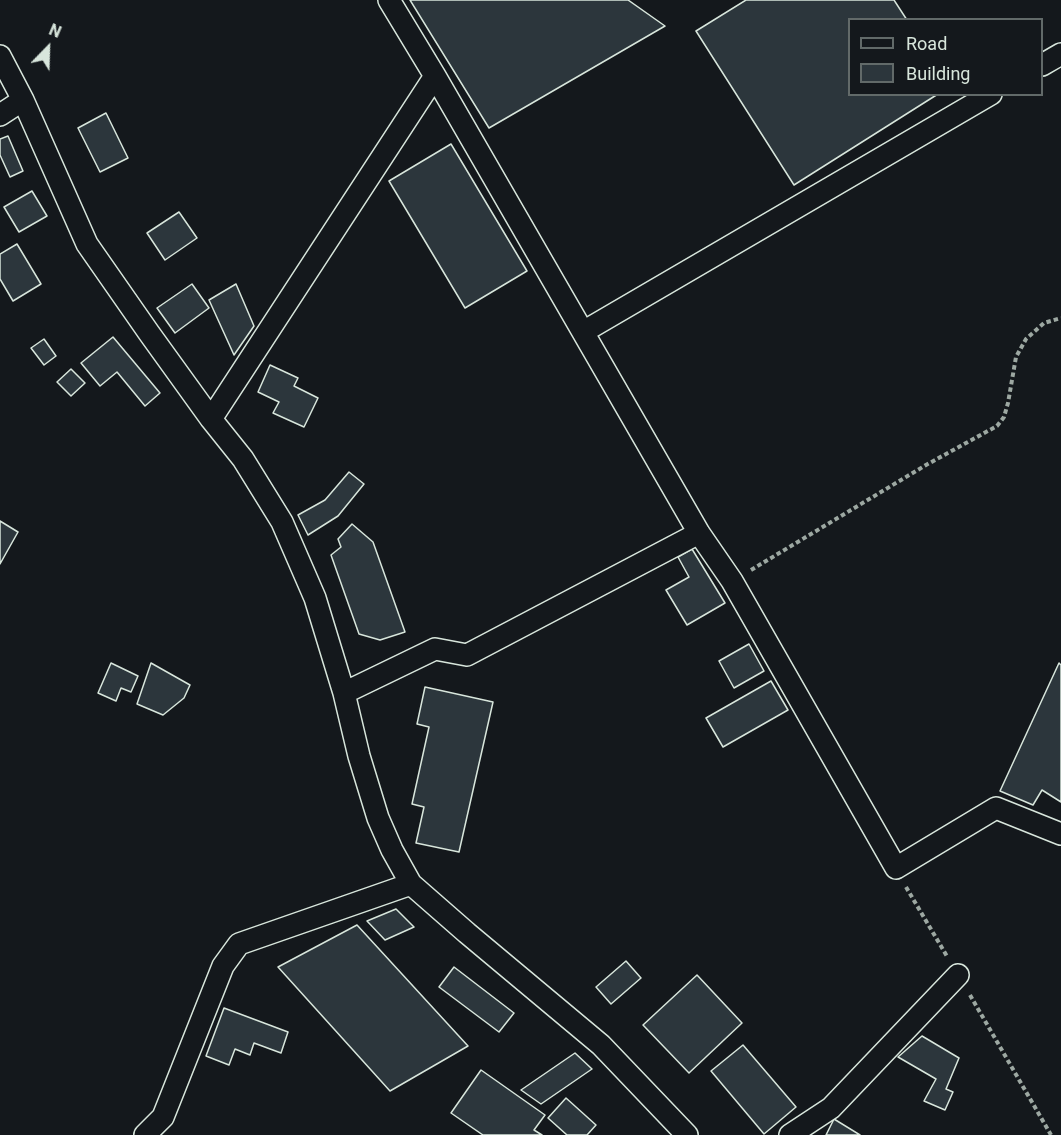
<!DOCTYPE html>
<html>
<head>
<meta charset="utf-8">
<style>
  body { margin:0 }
  #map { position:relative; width:1061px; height:1135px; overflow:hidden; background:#14181c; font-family:Roboto,sans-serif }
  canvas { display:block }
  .legend { position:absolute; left:848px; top:18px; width:195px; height:78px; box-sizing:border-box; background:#14181c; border:2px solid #626a69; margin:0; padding:8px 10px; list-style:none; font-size:18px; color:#d8e6dc }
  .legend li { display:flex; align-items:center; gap:12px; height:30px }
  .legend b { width:30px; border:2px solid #626a69 }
  .north { position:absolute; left:18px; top:18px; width:60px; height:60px; -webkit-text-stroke:4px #14181c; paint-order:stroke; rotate:23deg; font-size:16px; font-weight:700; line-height:24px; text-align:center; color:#d8e6dc }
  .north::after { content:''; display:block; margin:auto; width:21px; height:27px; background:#d8e6dc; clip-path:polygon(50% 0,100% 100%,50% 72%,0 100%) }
</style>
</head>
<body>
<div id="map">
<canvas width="1061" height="1135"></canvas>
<ul class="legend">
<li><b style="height:8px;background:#14181c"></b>Road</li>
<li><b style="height:16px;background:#2c363c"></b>Building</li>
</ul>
<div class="north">N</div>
</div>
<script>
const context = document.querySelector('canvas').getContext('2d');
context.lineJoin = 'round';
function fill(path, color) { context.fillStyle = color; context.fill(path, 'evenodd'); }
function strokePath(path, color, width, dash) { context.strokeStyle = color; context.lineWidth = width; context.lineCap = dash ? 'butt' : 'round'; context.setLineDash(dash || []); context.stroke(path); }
const building = new Path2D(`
  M410,0H628L665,26L489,128Z
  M746,0H894L907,20H850V94H938L794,185L696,31Z
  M106,113L128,158L100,172L78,128Z
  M8,136L23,171L10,177L0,155V139Z
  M451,144L527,271L465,308L389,181Z
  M32,191L47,216L19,232L4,207Z
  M179,212L197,238L165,260L147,233Z
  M17,244L41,284L13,301L0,279V254Z
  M192,284L209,308L175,333L157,308Z
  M236,284L254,326L234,355L209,300Z
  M113,337L160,393L145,406L117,372L100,386L81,363Z
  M44,339L56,356L44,365L31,348Z
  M270,365L298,378L294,386L318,398L304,427L273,413L279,402L258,392Z
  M71,369L85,383L71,396L57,382Z
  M349,472L364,484L338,516L308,535L298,515L325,500Z
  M0,521L18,532L0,564Z
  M352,524L373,542L405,632L380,640L359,634L331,555L341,547L338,539Z
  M692,549L725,603L687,625L666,590L689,577L678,557Z
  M749,644L764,671L734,688L719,661Z
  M111,663L138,676L131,692L121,688L116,701L98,693Z
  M151,663L190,685L184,698L163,715L137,704Z
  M1059,663L1061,665V802L1042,790L1033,805L1000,791Z
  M771,681L788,710L723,747L706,718Z
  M425,687L493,702L459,852L416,843L424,807L412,804L429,727L417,724Z
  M396,909L414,927L385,940L367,921Z
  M357,925L468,1046L390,1091L278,967Z
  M626,961L641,978L611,1004L596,987Z
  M454,967L514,1013L499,1032L439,987Z
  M697,975L742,1023L689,1073L643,1025Z
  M224,1008L288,1032L281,1053L254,1043L250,1055L235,1049L229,1065L206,1056Z
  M922,1036L959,1058L946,1089L953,1092L945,1110L924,1101L936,1079L898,1057Z
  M743,1045L796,1107L764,1134L711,1071Z
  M575,1053L592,1069L541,1104L521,1090Z
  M481,1070L545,1115L534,1130L542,1135H483L451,1113Z
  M566,1098L596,1125L587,1135H567L548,1118Z
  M834,1119L860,1135H826Z`);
fill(building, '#2c363c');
strokePath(building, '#d8e6dc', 1.5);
const street = new Path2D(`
  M389,0L435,76L699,533L732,581L896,868L996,808L1061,834
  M0,56L23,100L87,244L149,333L211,419L243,459L282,522L315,598L344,693L359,756L378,818L392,850L411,884L467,933L601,1045L687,1135
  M1042,65L1061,54
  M0,115L23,100
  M583,332L991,94
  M211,419L435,76
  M344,693L435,649L467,655L699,533
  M145,1135L163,1117L223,966L239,944L411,884
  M790,1135L831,1108L958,975`);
strokePath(street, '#d8e6dc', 24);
strokePath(new Path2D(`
  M751,570L926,465L997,426L1004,417L1008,403L1016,357L1026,339L1044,323L1061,318
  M906,887L948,958
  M970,995L1051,1135`), '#9da8a2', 4, [4.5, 3]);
strokePath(street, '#14181c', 21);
</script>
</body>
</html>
